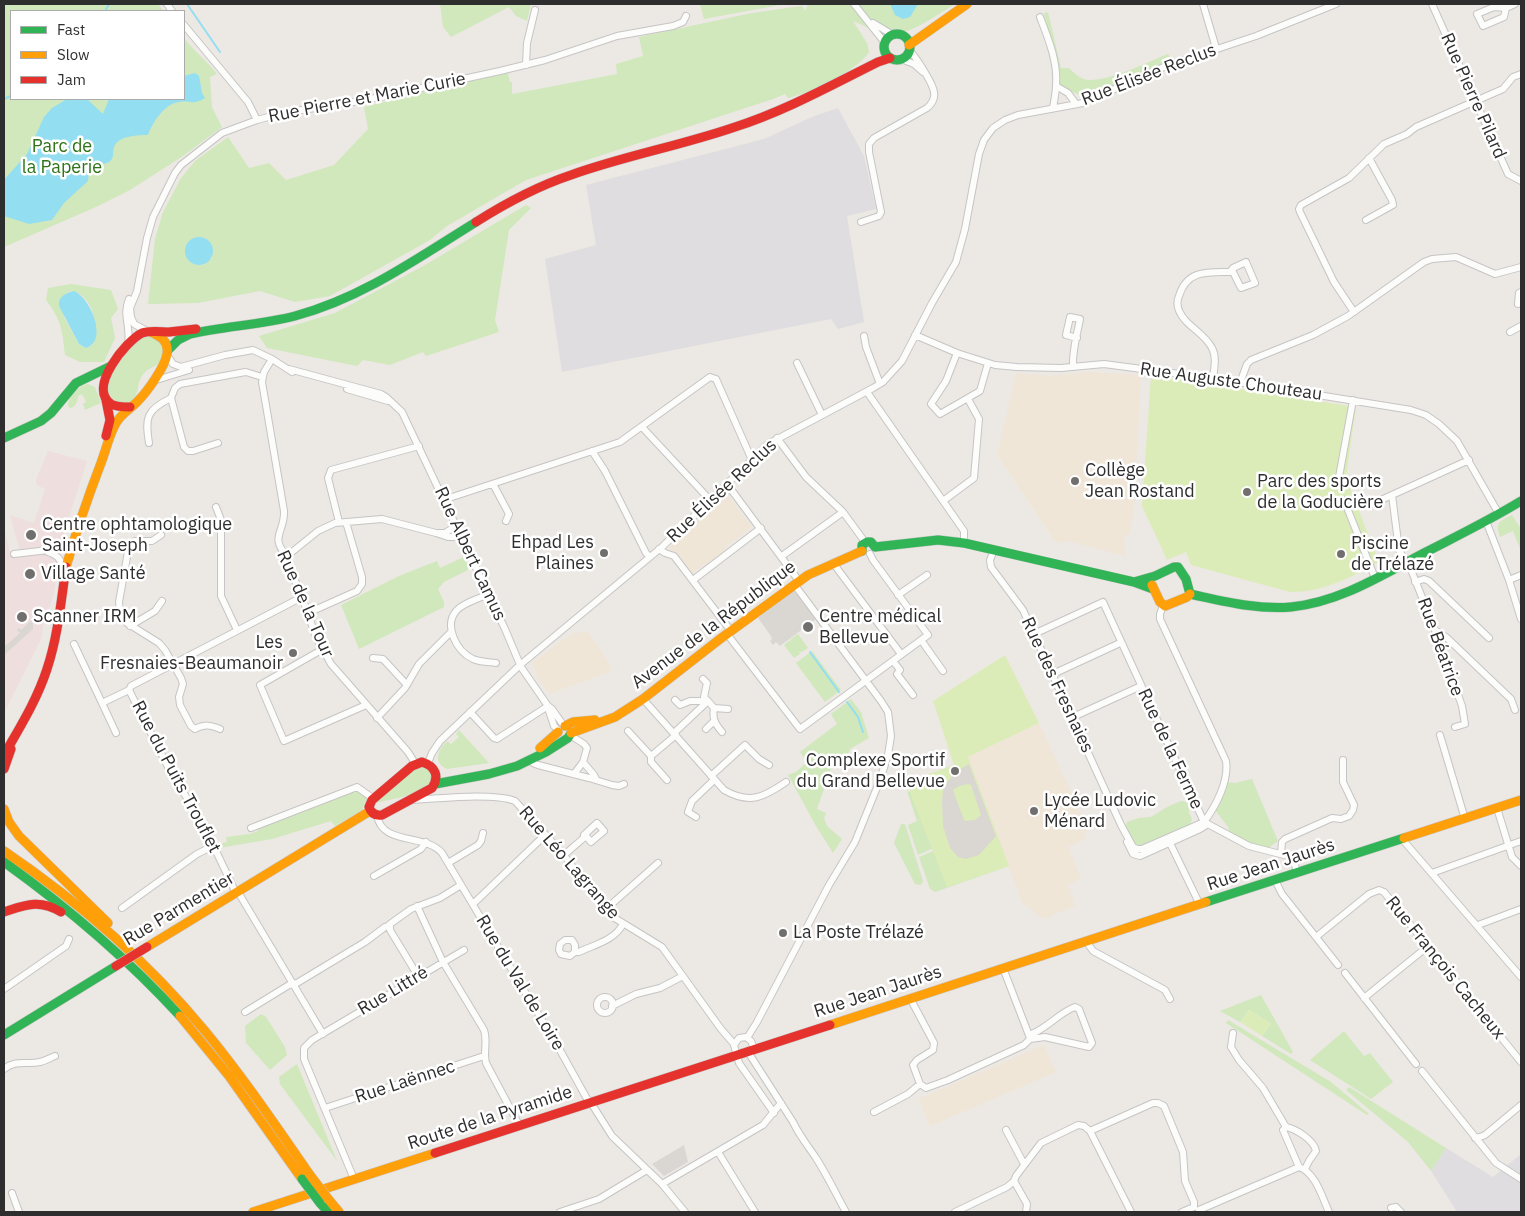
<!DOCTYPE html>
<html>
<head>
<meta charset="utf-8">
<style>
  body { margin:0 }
  #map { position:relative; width:1525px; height:1216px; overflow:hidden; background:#ece8e4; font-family:"IBM Plex Sans",sans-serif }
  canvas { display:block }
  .frame { position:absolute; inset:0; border:5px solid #2e2e2e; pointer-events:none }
  .legend { position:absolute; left:10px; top:10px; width:175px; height:90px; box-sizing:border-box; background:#fff; border:1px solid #ababab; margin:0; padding:6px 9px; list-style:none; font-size:15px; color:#2e2e2e }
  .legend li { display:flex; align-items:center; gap:10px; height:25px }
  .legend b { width:25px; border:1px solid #ababab }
</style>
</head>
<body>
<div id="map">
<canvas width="1525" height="1216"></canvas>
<div class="frame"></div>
<ul class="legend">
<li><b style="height:6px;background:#30b455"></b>Fast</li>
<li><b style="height:6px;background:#ff9f0a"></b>Slow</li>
<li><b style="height:6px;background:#e5322d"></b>Jam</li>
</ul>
</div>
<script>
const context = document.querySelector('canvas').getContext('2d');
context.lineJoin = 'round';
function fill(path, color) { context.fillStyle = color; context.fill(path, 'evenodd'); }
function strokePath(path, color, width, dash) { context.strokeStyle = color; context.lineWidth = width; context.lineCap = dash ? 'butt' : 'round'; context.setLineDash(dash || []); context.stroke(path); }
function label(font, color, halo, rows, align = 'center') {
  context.font = font + ' "IBM Plex Sans",sans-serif'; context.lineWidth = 5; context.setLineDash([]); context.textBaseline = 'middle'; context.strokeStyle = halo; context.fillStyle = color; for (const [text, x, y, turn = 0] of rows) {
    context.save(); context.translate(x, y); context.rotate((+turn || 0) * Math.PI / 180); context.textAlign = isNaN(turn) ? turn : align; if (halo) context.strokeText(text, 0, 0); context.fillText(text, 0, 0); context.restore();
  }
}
fill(new Path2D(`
  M838,108L864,156L876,209L847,216L864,322L838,329L831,319L562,372L545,259L596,245L586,185L764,139L812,117Z
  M1446,1148L1493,1177L1521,1154V1212H1457L1431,1171Z`), '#dfdddf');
fill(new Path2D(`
  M1087,372L1141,375L1134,508L1130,533L1123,538L1126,556L1068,541L1056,543L997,455L1016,373L1051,376Z
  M726,492L752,527L724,548L728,554L709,568L705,563L690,576L669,548Z
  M588,632L607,660L612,671L549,694L538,679L532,662L573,633Z
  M1039,723L1087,827L1084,839L1068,847L1081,878L1068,885L1075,906L1044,919L1022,903L968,757Z
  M1044,1045L1056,1072L930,1126L918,1099Z`), '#efe6d8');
fill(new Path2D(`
  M48,451L87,461L62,539L54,594L44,622L41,639L4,713V527L10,553L20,551L10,515L34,523L45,489L37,485L36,480Z`), '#eedede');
fill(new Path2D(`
  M4,4H158L163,11H11V99H184V38C194,51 207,61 217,74L210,77L212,107L222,127L183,156L130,190L96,207L4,247Z
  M440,4H531L527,21L516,16L509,7L451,37L443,27Z
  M700,4H785L704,19Z
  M808,4H955C936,15 905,40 882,33C872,30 863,25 853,21L867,43L869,52C857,71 811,93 788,98L785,94L773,99L526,180L447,226L430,240L330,296L295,302L260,291L198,303L148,304L155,239L163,212L181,178L195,161L228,137L249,168L269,163L286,180L334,165L368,129L364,107L423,92L508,73L510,82H512V94L617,74L616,64L643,56L639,37L752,13L801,6L803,7L805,11ZM197,237C209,239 213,247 212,258L203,265C185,266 184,253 190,240Z
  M1048,12L1061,68H1069C1074,73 1081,80 1089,80C1110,81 1148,62 1168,54L1171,59C1155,67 1097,96 1083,95C1074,95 1066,88 1058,84L1044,13Z
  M526,205L531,208L509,230L495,320L499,332L426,356L423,352L390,365L363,360L357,366L267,348L259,336L335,313L425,265Z
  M71,284L111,290L118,309L111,318L115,338L104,362H80L65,355C62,330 62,321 46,300L48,288ZM71,291C80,291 89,302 92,310C95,320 93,334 93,344L86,348L79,344L64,317V295Z
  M147,335C151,336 156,338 158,340C166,345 164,358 158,364C152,368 146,369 142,376C135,387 142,392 129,403L113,402L107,394V381L134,342Z
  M88,384L95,387L101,403L85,410L83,404L86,402L82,394L78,396C78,401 76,407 70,408L68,406C68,397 78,386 88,384Z
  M1512,515L1521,529V551L1513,531L1500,537C1495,523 1499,521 1512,515Z
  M464,557L470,569L444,582L438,589L444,602V607L359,649L341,605L399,576L437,561L440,568Z
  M798,634L808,648L802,652H799L800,654L794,658L784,645L790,640L791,642V639Z
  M812,651L841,690L825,702L796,663Z
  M851,699L861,712L869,738L850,749L843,768L833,763L817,809L826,813L824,818L827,826L842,839L833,853L816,826L788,775L796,772L807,762L800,752L837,724L831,714Z
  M459,730L489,763L447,769C432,762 438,750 447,741L451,744L459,737L456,734Z
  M420,765L429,768L433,778C425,796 393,798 376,803L406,775Z
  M1252,779L1278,841L1267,849L1250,845L1228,832L1229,828L1215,810L1227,782L1235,783Z
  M907,791L914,794L947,842L918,855L908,825L917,821Z
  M358,792L367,798L362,810L335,826L331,821L272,839L219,848L216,845L227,842L226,837L250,834L258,831V828L348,793Z
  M1181,801L1187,802L1189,804V813L1192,819L1190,825L1141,847L1135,846L1125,827L1127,822L1139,818L1151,817L1167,807Z
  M901,824H905L923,881L921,885L915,884L894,843Z
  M948,845L1009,866L935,892L930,889L919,857Z
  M1261,995L1293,1052L1291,1054L1262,1036L1271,1024L1249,1010L1240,1022L1220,1011Z
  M261,1014L266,1017L285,1047L287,1055L270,1070L246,1043L245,1026Z
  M1228,1020L1331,1082L1369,1114L1367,1115L1226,1023Z
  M1344,1031L1364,1056L1370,1053L1393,1082L1371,1099L1310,1060Z
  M297,1064L337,1161L280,1084L279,1077Z
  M1349,1087L1446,1148L1431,1171L1408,1142L1346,1090Z`), '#d0e8bb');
fill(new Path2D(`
  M1151,375L1356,407L1346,478L1379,562C1351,577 1322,593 1290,592L1191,565L1186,552L1167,560L1142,506Z
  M1005,655L1039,723L968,757L1009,866L947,887L906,782L954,765L933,701Z
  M1249,1010L1271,1024L1262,1036L1240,1022Z`), '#dcecb9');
fill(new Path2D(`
  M793,589L816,619L780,646L776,642L773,645L770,641L772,639L771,636L758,618L789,594Z
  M33,619V629L4,655V647L20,633L17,630L19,628L21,630Z
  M969,764L996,836L979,855L966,859L958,857L950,848L943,826L942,802L943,790L947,782L957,771ZM968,784L971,785L981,815L975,820L966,821L964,820L953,790L959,786Z
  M684,1145L688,1162L664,1176L652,1164Z`), '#dad6d2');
fill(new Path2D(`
  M890,4H918L910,17L903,19L895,15Z
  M195,73L199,76L202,93L205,98C190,106 193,100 179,102C165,103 152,123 148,135C137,135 118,136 114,147C112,153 115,158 109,162C103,165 95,167 89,170L88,181L64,203L52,220L29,224L4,216V180L27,154L44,117L52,108L67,99H87L103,114L109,99H184V76Z
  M185 251a14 14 0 1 1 28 0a14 14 0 1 1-28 0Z
  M74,291C90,297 109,341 86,348L79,344L59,306C58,297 65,293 74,291Z`), '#94def1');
strokePath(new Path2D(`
  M187,4L220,52
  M105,11L109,4
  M4,99L11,96
  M810,652L839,692
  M847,702L858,717L863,732`), '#94def1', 2);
const street = new Path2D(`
  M167,4L172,11
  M854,4L885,43
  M1203,4L1216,48
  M1432,4L1508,174L1521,181
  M1506,8L1504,17L1483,26L1477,14L1494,7L1506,8L1515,4
  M1040,17C1048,38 1058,62 1056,85C1056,93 1054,101 1053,108
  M873,23L893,35
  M184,25L248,102L257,120
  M901,59L914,64L923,72
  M526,65L527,43L535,10
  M1056,86L1068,93L1076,104
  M1366,220L1393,205L1392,200L1369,158
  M861,222L879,216L881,212L869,152V144L874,138L927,108C939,98 934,88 927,76C921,66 917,58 909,50
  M1518,304L1519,293L1521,292
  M1354,312L1334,282L1300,212L1299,209L1301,205L1349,178L1384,144L1407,134L1416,127L1503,89L1513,77L1521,74
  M147,331L134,324L131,317L130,308L137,291L147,238L153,217L175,173L181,165L222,133L257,120L283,113L366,100L500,71L545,60L617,36L673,26L683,22L686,16
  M1510,332L1521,326
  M915,335L957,353L995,365L1017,367L1061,368L1104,364L1225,380L1411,410L1426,415L1439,424L1457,441L1499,514
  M864,336L866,347L880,384
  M128,343C131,326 122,315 129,299
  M957,353L946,381L931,404L940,414L980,391L988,363
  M167,355L173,364L181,367L225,355L253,350L272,359L292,372
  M272,359L264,372L262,382L284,511C285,532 269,537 287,556V562L302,597L316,637L331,664L408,752L415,763
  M797,363L822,415
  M1073,367C1072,351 1077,335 1080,319L1070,317L1066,335L1077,338
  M289,369L381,394L386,397L402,412L505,629L521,667L548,706L552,709L564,726
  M1213,379C1214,369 1217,357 1212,348C1206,336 1194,330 1185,320C1179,313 1175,305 1179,296C1187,270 1207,272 1230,272L1233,268L1246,262L1255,283L1241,288L1232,270
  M153,381L189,370
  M1240,383L1247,364L1251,360L1313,335L1348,316L1424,262L1432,259L1456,257L1495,274L1521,267
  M347,389L388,401
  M867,392L964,531V543
  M642,427L710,500
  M777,438L806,477L843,512L865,542
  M149,443C145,418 146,410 171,398
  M218,443L193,451H188L184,447L171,398L175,388L180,384L240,373L246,372L262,377
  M592,451L605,471L646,553L650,557
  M1339,477L1353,400
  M493,484L509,514L506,521
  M727,484L799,581
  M443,500L620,442L710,377L716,379L752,460
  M1344,500L1375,578
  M943,501L974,478L979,419L968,399
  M1370,505L1392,495
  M216,507L221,520V596L237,630
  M1486,521L1509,580L1521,619
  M339,522L328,478L331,470L419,446
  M438,533H445L456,526
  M161,535L152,541H135L129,546L119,602L120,613L127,623L159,643L165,650L181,678L183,684L179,697L180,705L191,726L195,729C205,724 210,725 220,729
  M659,549L665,553L674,556L731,631
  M994,550L990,560L991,567L1023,610L1121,825L1133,847L1137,849H1142L1204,822
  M48,552C56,554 60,558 63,566
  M14,554L57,549L68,542
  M287,556L318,531L335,523L382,519L436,533L448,537H461
  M782,556L843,512
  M1408,562L1435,630L1462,706L1465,724L1455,727
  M833,563L901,654
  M1406,563L1399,550L1392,495L1469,460
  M693,580L761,528
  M1509,580L1521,575
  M1415,582L1424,579L1429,581L1489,638
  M488,594C479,599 465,602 457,610C443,625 456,651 473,659C480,662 488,662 496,663
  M898,595L927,575
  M1163,606L1160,614V619L1226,761C1229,781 1216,806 1204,822
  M308,613L357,591L362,584V577L346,522
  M130,626L155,611L162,601
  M1435,630L1446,637L1511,699L1515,710
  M727,634L800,729L928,635L873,560L870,554
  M1034,634L1103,602L1204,822L1249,846L1288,856L1294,863L1298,873
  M921,640L943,671
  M74,644L102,703
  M323,649L260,685L284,741L366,705
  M373,658L383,659L407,685
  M893,661L900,670L897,674L913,695
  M1053,674L1120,643
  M643,699L724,790C750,805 764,797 786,782
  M675,700L680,705L690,701H708L714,708C712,718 715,724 722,732
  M548,708L554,726L558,730
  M714,708L728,709
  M470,712L494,738L497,739L548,706
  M1073,717L1141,686
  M377,718L405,688L419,664L451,632
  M706,729L714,721
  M628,731L651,756
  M116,733L102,703L129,690
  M674,733L708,701L704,697L707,683L703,679
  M570,735L584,744L587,748L583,762L574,774
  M1440,735L1465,819
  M531,759L533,763L538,765L589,778L612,785L619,786L624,784
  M583,762L594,775L596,779
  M428,763L432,753L440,741L520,665L662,547L768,444L873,388L883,382L902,361L932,303L956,262L965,229L979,154L984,140L993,128L1005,120L1018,115L1083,103L1166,66L1256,36L1336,4
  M711,776L745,745L759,759L769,765
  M667,780L651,762V756L676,735
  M414,800C439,798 493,793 515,801L564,855L590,891L613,917L662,947L721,1029L734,1044
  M1497,808L1512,857L1521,866
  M377,816C383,846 425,833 442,853L561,1052L586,1097L593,1106L612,1136L662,1184L685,1212
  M696,817L688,812L692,801L714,780
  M251,828L357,787L374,799
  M1402,839L1521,977
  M1169,841L1200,905
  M1127,842L1133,854L1140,856L1200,829L1208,824
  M1281,854L1282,842L1285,839L1332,818L1341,819L1349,816L1353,810L1354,805L1343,782V760
  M564,855L586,836L584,835L597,823L604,831L591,842L586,836
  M448,863L478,845L481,841L483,833
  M1432,873L1521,841
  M374,876L421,849L426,842
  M1275,880L1282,894L1338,965
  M238,892L323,1034
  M236,893L204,826L168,767L129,690L131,686L302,597
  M473,904L545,835
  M417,906L443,962L484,1030C488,1041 483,1052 486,1063L519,1125
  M122,908L197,854L213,846
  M606,909L658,863
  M1478,925L1521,909
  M1316,937L1369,894L1379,890L1384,892L1521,1062
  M1086,941L1093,951L1165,990L1170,999
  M575,952V945L572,940H565L560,944L559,950L561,954L570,956L575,952H579C594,945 615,940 623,924
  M1003,968L1030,1038
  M1345,973L1416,1064
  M418,976L390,930V924L411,909L440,898L461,885
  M4,989L66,946L69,939
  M597 1005a8 8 0 1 1 16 0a8 8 0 1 1-16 0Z
  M910,998L934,1043L933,1050L917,1060L913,1065L920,1084L926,1088L948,1080L1024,1045L1030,1039
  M1364,998L1427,947
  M612,1006L636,994L660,988L683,976
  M245,1012L289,985L297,983L365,942L385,927L390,925
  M1233,1033L1231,1047L1239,1060L1263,1088L1286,1127L1283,1130L1299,1167C1316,1173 1322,1197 1329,1212
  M1029,1035C1047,1029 1058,1013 1075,1007L1079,1009L1092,1043L1089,1047L1045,1037L1030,1039
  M747,1038L757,1022L829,885L855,842L880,780L888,755L891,736L888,712L881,701L794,584
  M755,1050L751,1041L746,1037L739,1038L734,1045L739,1063L774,1113
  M748,1052L793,1122C799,1135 808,1146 816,1158C827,1175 836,1194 846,1212
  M4,1069C17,1059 26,1065 40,1062C45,1061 50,1058 55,1056
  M1422,1071L1496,1163L1521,1179
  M325,1108L484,1056
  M874,1112L908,1094L920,1084
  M1286,1127C1296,1129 1314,1140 1316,1151L1309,1161L1305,1169
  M1006,1130L1024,1164
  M1475,1138L1480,1137L1485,1135L1521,1105
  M718,1152L755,1212
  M354,1179L304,1059V1048L312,1040L464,950
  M1014,1181L1027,1204L1026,1212
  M662,1184L763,1125L781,1103
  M12,1193L19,1212
  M1391,1208L1396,1207L1401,1212
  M1199,1210L1299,1167
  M560,1212L599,1199L647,1170
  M955,1212L1007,1187L1014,1181L1016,1176L1041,1143L1078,1125L1084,1126L1090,1131
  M1131,1212L1090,1131L1153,1103H1158L1164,1106L1183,1152L1185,1181L1194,1202V1207
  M1182,1212L1194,1207`);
const fast = new Path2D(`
  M884 47a13 13 0 1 1 26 0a13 13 0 1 1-26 0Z
  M168,350L178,340L190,334C225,326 260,325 295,316C362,298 418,258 476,222
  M4,438L41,421L51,413L76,383L111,366
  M875,547L938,540L964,543L1134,582L1153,589
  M862,551V545L867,542H871L875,547
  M1134,582L1155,576L1174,567H1178L1186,579L1190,594
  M1190,594C1223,601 1257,610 1291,607C1340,602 1382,575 1424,553C1457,536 1490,520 1521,501
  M435,784L489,774L517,766L546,752L568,738L571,733
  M4,862C68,908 127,958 180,1016
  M1206,902L1404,838
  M4,1035L116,966
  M320,1203L328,1212`);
const slow = new Path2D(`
  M909,45L967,4
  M66,567C76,532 88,497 101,463C106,450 109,435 116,423C121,414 130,409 137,402C147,392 165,367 167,354C169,341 161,337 151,332
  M1152,585L1160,602L1165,606L1187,597L1190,594
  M565,726L573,722L595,720
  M571,733L615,717L643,699L720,639L808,575L862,551
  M540,748L558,732
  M4,809L9,822L19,836L108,923
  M1404,838L1521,800
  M4,851C79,902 147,961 205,1031C243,1077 276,1126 310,1175
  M147,947L370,811
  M180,1016L229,1076L302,1179
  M830,1025L1206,902
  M329,1200L339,1212
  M253,1212L435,1153`);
const jam = new Path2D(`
  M476,222C506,203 538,186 571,175C624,156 679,146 732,128C783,112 830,86 878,62L890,58
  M106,400L110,420L106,436
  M130,407C124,407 116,407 111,404C87,388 126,341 142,333C150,330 161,332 169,332C178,331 187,330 196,329
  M4,755C20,727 37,700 47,669C58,636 61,601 66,567
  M422,762C435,766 440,776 432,788L382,815C375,816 371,813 369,807L372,800L412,766Z
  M4,769L11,749
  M4,912C26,905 39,899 61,912
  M435,1153L830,1025`);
strokePath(street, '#c6c5c5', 8);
strokePath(fast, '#c6c5c5', 10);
strokePath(slow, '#c6c5c5', 10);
strokePath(jam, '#c6c5c5', 10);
strokePath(street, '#fcfcfb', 6);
strokePath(fast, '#30b455', 9);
strokePath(slow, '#ff9f0a', 9);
strokePath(jam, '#e5322d', 9);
const fastBridge = new Path2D(`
  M302,1179L320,1203`);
const slowBridge = new Path2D(`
  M310,1175L329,1200`);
const jamBridge = new Path2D(`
  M116,966L147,947`);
strokePath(fastBridge, '#c6c5c5', 10, []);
strokePath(slowBridge, '#c6c5c5', 10, []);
strokePath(jamBridge, '#c6c5c5', 10, []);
strokePath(fastBridge, '#30b455', 9);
strokePath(slowBridge, '#ff9f0a', 9);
strokePath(jamBridge, '#e5322d', 9);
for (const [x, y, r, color] of [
  [1075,481,5,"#706f6e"],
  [1247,492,5,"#706f6e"],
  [31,535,6,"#706f6e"],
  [604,553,5,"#706f6e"],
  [1341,554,5,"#706f6e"],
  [30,574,6,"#706f6e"],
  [22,617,6,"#706f6e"],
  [808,627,6,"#706f6e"],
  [293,653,5,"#706f6e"],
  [955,771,5,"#706f6e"],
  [1034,811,5,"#706f6e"],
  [783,933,5,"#706f6e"]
]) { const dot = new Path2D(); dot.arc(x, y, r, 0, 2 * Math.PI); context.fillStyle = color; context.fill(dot); strokePath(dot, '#fff', 2); }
label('18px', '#2e2e2e', '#fff', [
  ["Rue Élisée Reclus",1149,75,-21],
  ["Rue Pierre Pilard",1473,96,66],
  ["Rue Pierre et Marie Curie",367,98,-11],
  ["Rue Auguste Chouteau",1231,382,8],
  ["Rue Élisée Reclus",722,491,-43],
  ["Rue Albert Camus",470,554,65],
  ["Rue de la Tour",305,604,66],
  ["Avenue de la République",714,625,-37],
  ["Rue Béatrice",1440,647,70],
  ["Rue des Fresnaies",1057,685,65],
  ["Rue de la Ferme",1170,749,65],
  ["Rue du Puits Trouflet",176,777,62],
  ["Rue Léo Lagrange",569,863,49],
  ["Rue Jean Jaurès",1271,865,-18],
  ["Rue Parmentier",179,909,-31],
  ["Rue François Cacheux",1445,968,51],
  ["Rue du Val de Loire",520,983,59],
  ["Rue Littré",393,991,-31],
  ["Rue Jean Jaurès",878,992,-18],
  ["Rue Laënnec",405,1082,-18],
  ["Route de la Pyramide",490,1118,-18]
]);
label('18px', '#2f7217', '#fff', [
  ["Parc de",62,147],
  ["la Paperie",62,168]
]);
label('18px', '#2e2e2e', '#fff', [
  ["Collège",1085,471],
  ["Jean Rostand",1085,492],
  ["Parc des sports",1257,482],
  ["de la Goducière",1257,503],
  ["Centre ophtamologique",42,525],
  ["Saint-Joseph",42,546],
  ["Ehpad Les",594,543,"right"],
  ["Plaines",594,564,"right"],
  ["Piscine",1351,544],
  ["de Trélazé",1351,565],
  ["Village Santé",41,574],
  ["Scanner IRM",33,617],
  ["Centre médical",819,617],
  ["Bellevue",819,638],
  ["Les",283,643,"right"],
  ["Fresnaies-Beaumanoir",283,664,"right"],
  ["Complexe Sportif",945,761,"right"],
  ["du Grand Bellevue",945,782,"right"],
  ["Lycée Ludovic",1044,801],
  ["Ménard",1044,822],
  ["La Poste Trélazé",793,933]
], 'left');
</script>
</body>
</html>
